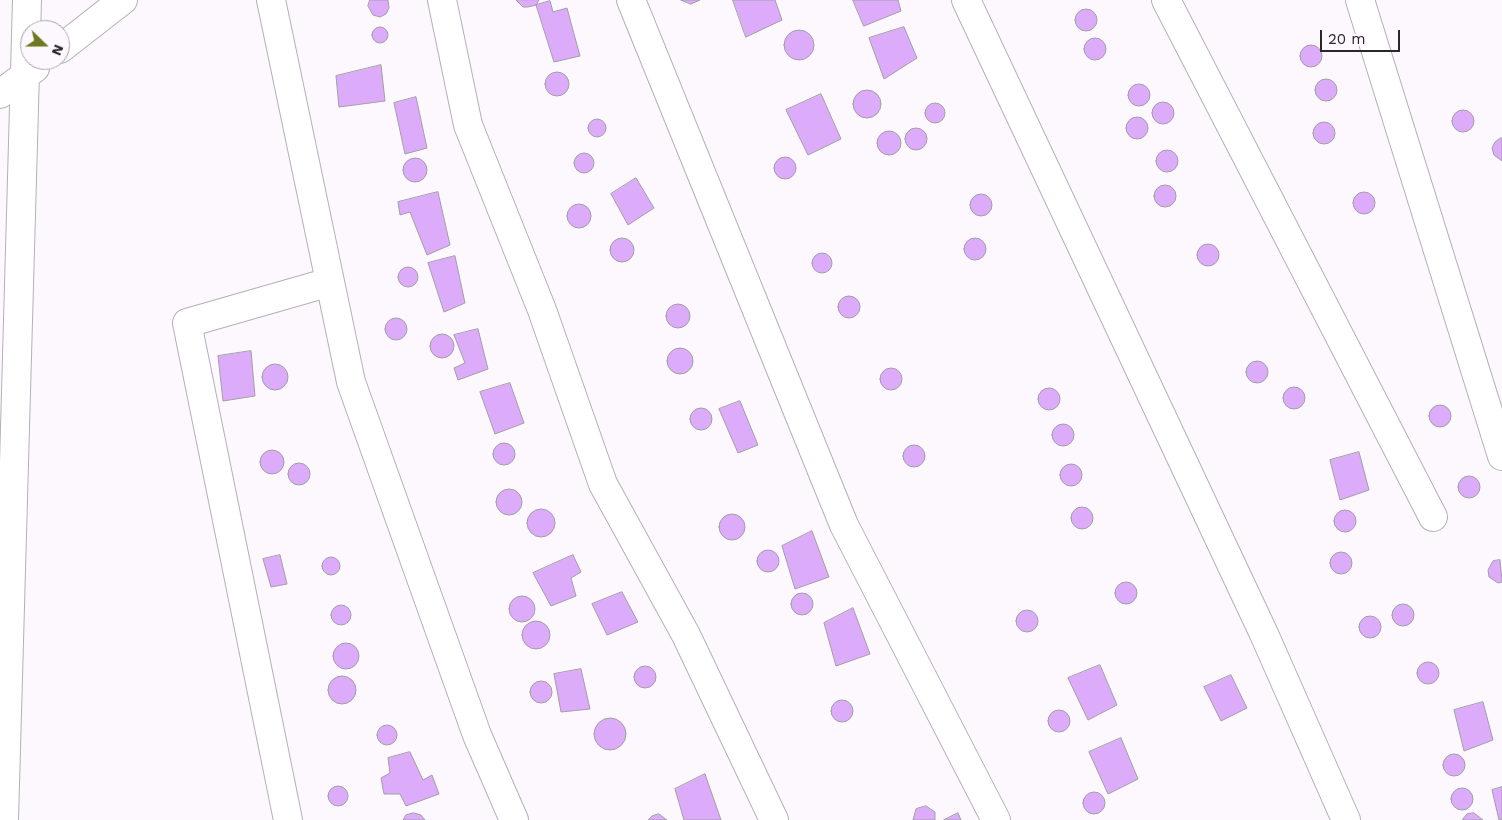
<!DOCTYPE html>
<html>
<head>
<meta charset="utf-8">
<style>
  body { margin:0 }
  #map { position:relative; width:1502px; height:820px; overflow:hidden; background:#fcf8fe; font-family:"Work Sans",sans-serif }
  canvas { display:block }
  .north { position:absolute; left:20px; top:20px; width:50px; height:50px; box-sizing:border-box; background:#fcf8fe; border:1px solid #a8a4a9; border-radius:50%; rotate:112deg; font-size:14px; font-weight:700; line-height:20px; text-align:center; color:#29272a }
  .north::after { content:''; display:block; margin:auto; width:18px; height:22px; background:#717822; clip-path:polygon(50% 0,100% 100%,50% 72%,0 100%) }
  .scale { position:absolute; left:1320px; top:30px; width:80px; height:22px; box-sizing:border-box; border:2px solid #29272a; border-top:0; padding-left:6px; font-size:15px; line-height:18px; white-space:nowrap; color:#29272a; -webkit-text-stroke:4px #fcf8fe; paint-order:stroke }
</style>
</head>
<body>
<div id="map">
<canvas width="1502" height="820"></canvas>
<div class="north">N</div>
<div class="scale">20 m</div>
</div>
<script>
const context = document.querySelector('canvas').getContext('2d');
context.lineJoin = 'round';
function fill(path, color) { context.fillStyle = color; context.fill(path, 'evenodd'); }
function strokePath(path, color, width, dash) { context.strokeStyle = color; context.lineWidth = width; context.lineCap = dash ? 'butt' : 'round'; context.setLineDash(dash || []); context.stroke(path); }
const building = new Path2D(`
  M370,0H388L389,8L386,14L380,17L373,15L368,6Z
  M539,0L536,5L528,7H523L516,0Z
  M681,0H700L691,4Z
  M733,0H775L782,20L746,37Z
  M853,0H898L901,11L864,26Z
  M550,1L553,12L567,8L580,56L554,62L536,5Z
  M1075 20a11 11 0 1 1 22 0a11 11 0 1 1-22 0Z
  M904,27L917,58L884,79L869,38Z
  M372 35a8 8 0 1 1 16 0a8 8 0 1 1-16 0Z
  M784 45a15 15 0 1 1 30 0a15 15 0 1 1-30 0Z
  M1084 49a11 11 0 1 1 22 0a11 11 0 1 1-22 0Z
  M1300 56a11 11 0 1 1 22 0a11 11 0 1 1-22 0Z
  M381,65L385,101L339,107L336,76Z
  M545 84a12 12 0 1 1 24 0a12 12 0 1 1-24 0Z
  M1315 90a11 11 0 1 1 22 0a11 11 0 1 1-22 0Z
  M1128 95a11 11 0 1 1 22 0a11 11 0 1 1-22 0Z
  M853 104a14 14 0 1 1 28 0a14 14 0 1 1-28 0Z
  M821,94L841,139L808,155L786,110Z
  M416,97L427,148L405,154L394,103Z
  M1152 113a11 11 0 1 1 22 0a11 11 0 1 1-22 0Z
  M925 113a10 10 0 1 1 20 0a10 10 0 1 1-20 0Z
  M1452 121a11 11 0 1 1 22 0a11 11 0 1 1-22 0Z
  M1126 128a11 11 0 1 1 22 0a11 11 0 1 1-22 0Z
  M588 128a9 9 0 1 1 18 0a9 9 0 1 1-18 0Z
  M1313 133a11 11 0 1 1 22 0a11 11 0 1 1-22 0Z
  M905 139a11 11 0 1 1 22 0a11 11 0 1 1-22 0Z
  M877 143a12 12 0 1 1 24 0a12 12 0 1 1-24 0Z
  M1501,138H1502V161L1494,155L1492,148L1495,142Z
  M1156 161a11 11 0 1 1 22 0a11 11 0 1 1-22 0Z
  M574 163a10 10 0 1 1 20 0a10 10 0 1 1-20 0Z
  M774 168a11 11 0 1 1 22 0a11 11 0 1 1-22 0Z
  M403 170a12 12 0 1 1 24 0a12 12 0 1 1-24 0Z
  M636,178L654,208L628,225L611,194Z
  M1154 196a11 11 0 1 1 22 0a11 11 0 1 1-22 0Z
  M1353 203a11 11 0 1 1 22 0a11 11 0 1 1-22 0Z
  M438,192L450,245L427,255L410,212L400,215L398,202Z
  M970 205a11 11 0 1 1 22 0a11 11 0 1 1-22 0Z
  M567 216a12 12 0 1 1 24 0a12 12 0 1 1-24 0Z
  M964 249a11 11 0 1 1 22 0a11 11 0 1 1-22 0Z
  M610 250a12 12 0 1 1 24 0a12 12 0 1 1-24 0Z
  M1197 255a11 11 0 1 1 22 0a11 11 0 1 1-22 0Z
  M812 263a10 10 0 1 1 20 0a10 10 0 1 1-20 0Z
  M455,256L465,303L444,312L428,263Z
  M398 277a10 10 0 1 1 20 0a10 10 0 1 1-20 0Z
  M838 307a11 11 0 1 1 22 0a11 11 0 1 1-22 0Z
  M666 316a12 12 0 1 1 24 0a12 12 0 1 1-24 0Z
  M385 329a11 11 0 1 1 22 0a11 11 0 1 1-22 0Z
  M478,329L488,369L458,380L454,368L465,363L454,335Z
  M430 346a12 12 0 1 1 24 0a12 12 0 1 1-24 0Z
  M667 361a13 13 0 1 1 26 0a13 13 0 1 1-26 0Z
  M251,351L255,396L223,401L218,356Z
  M1246 372a11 11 0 1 1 22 0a11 11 0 1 1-22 0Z
  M262 377a13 13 0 1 1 26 0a13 13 0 1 1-26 0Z
  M880 379a11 11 0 1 1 22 0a11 11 0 1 1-22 0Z
  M510,383L524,423L495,434L480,392Z
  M1283 398a11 11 0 1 1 22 0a11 11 0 1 1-22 0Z
  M1038 399a11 11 0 1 1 22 0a11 11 0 1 1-22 0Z
  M740,401L758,445L738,453L719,409Z
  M1429 416a11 11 0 1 1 22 0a11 11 0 1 1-22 0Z
  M690 419a11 11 0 1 1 22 0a11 11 0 1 1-22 0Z
  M1052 435a11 11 0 1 1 22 0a11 11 0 1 1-22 0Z
  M493 454a11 11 0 1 1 22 0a11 11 0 1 1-22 0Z
  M903 456a11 11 0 1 1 22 0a11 11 0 1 1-22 0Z
  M260 462a12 12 0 1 1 24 0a12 12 0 1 1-24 0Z
  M1359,452L1369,490L1340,500L1330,460Z
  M288 474a11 11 0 1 1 22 0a11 11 0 1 1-22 0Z
  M1060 475a11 11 0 1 1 22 0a11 11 0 1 1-22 0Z
  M1458 487a11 11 0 1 1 22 0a11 11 0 1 1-22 0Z
  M496 502a13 13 0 1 1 26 0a13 13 0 1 1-26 0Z
  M1071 518a11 11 0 1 1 22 0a11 11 0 1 1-22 0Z
  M527 523a14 14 0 1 1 28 0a14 14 0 1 1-28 0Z
  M1334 521a11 11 0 1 1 22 0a11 11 0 1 1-22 0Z
  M719 527a13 13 0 1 1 26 0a13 13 0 1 1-26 0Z
  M812,531L829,577L795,589L782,546Z
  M757 561a11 11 0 1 1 22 0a11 11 0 1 1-22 0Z
  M1330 563a11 11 0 1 1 22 0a11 11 0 1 1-22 0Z
  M280,555L287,584L271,587L263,559Z
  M573,555L581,572L571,578L576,596L551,606L533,573Z
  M322 566a9 9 0 1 1 18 0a9 9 0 1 1-18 0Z
  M1500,560L1502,582L1498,583L1489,577L1488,570L1493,561Z
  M1115 593a11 11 0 1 1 22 0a11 11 0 1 1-22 0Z
  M622,592L638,622L607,635L592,604Z
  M791 604a11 11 0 1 1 22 0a11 11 0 1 1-22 0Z
  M509 609a13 13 0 1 1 26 0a13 13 0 1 1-26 0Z
  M1392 615a11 11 0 1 1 22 0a11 11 0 1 1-22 0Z
  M331 615a10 10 0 1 1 20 0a10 10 0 1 1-20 0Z
  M853,608L870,654L836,666L824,623Z
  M1016 621a11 11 0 1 1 22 0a11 11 0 1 1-22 0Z
  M1359 627a11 11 0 1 1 22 0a11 11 0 1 1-22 0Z
  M522 635a14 14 0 1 1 28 0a14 14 0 1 1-28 0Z
  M333 656a13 13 0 1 1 26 0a13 13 0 1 1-26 0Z
  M1417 673a11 11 0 1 1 22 0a11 11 0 1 1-22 0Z
  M1100,665L1117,705L1088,720L1068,678Z
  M634 677a11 11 0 1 1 22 0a11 11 0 1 1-22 0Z
  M581,669L590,709L561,712L554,674Z
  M1231,675L1247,708L1221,721L1204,687Z
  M328 690a14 14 0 1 1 28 0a14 14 0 1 1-28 0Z
  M530 692a11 11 0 1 1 22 0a11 11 0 1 1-22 0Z
  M831 711a11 11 0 1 1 22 0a11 11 0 1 1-22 0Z
  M1483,702L1493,740L1464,751L1454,710Z
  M1048 721a11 11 0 1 1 22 0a11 11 0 1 1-22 0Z
  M594 734a16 16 0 1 1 32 0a16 16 0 1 1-32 0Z
  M377 735a10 10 0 1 1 20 0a10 10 0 1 1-20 0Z
  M1121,738L1138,779L1108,794L1089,752Z
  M410,752L423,780L432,775L439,794L406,806L400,794H384L381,778L390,773L388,758Z
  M1443 765a11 11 0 1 1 22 0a11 11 0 1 1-22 0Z
  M705,774L721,820H684L675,789Z
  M328 796a10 10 0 1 1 20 0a10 10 0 1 1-20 0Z
  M1502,787V820H1499L1492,790Z
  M1451 799a11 11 0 1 1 22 0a11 11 0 1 1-22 0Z
  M1083 803a11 11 0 1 1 22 0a11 11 0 1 1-22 0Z
  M926,806L935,812V820H913L916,809Z
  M414,813L421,815L425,820H403L406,815Z
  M958,813L961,820H944Z
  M1474,813L1483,820H1462L1467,814Z
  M659,814L667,820H648L652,816Z`);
fill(building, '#dcacfa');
strokePath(building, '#a29ea5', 1);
const minor = new Path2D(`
  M271,0L351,382L477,735L514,820
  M442,0L468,125L542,310L603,484L686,635L774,820
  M631,0L844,525L996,820
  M966,0L1264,634L1346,820
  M1166,0L1433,517
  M1360,0L1502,456
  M60,49L123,0
  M0,94L35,68
  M4,820L27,0
  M288,820L187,323L330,282`);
strokePath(minor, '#b4b0b7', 30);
strokePath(minor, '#fff', 28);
</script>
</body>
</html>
